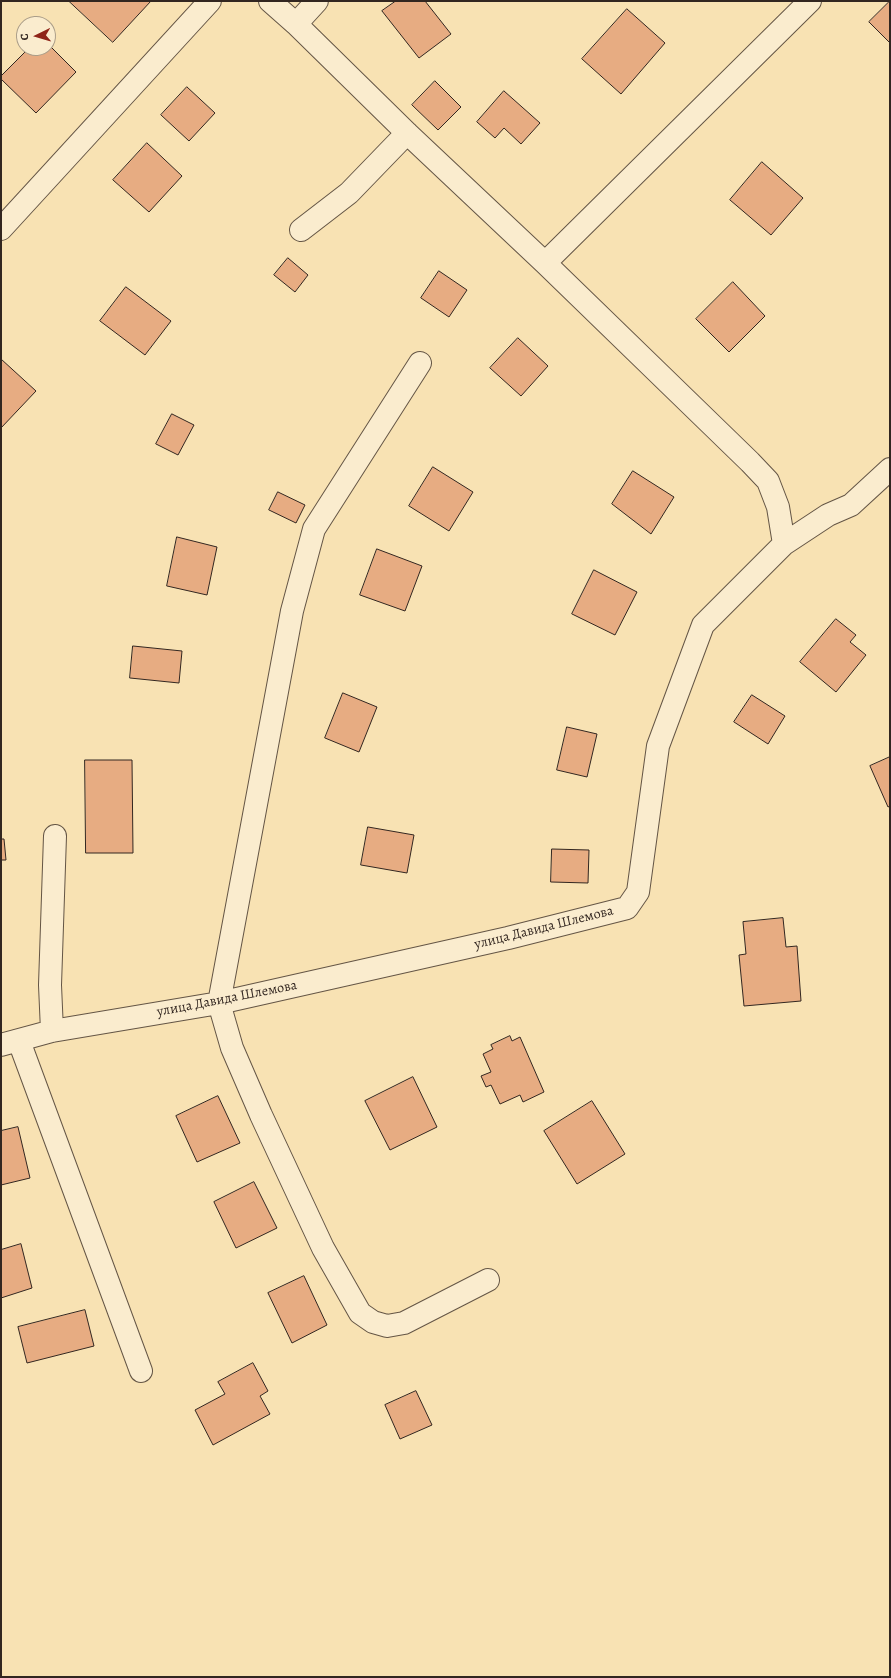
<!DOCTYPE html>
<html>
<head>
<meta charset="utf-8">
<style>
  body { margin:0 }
  #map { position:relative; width:891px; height:1678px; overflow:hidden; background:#f8e2b3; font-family:Alegreya,serif }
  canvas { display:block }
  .frame { position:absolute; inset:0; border:2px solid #322620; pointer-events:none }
  .north { position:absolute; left:16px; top:16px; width:40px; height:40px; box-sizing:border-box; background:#faecce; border:1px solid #aa9d88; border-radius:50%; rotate:265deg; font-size:11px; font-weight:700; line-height:16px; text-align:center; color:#322620 }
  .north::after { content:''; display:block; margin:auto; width:14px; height:18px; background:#8f2418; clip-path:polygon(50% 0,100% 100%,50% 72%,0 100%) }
</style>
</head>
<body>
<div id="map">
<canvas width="891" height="1678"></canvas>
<div class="frame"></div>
<div class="north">С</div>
</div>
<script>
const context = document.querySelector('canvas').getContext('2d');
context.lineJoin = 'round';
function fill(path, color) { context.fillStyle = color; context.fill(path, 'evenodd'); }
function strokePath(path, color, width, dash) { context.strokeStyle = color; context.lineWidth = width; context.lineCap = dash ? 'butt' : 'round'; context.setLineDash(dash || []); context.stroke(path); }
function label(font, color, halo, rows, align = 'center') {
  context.font = font + ' Alegreya,serif'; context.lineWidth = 3; context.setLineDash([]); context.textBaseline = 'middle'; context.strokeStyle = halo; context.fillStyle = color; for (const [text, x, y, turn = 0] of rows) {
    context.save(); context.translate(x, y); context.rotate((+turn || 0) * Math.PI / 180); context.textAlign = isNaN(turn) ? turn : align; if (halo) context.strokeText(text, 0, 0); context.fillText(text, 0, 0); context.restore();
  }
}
const building = new Path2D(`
  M69,1H151L113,42Z
  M396,1H425L451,34L419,58L382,11Z
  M890,1V43L869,22Z
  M627,9L665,43L621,94L582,59Z
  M48,44L76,72L36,113L1,79V76L29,48H48Z
  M435,81L461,107L438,130L412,105Z
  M187,87L215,113L189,141L161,115Z
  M504,91L540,123L521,144L504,128L495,138L477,122Z
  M147,143L182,176L149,212L113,180Z
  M762,162L803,198L771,235L730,200Z
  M288,258L308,275L295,292L274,275Z
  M439,271L467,290L449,317L421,298Z
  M733,282L765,316L729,352L696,319Z
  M126,287L171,321L145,355L100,321Z
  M518,338L548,366L521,396L490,368Z
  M1,359L36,391L1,428Z
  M172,414L194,425L178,455L156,444Z
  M433,467L473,492L449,531L409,506Z
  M633,471L674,497L651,534L612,504Z
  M278,492L305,505L296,523L269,510Z
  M177,537L217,547L207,595L167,586Z
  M377,549L422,566L405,611L360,595Z
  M594,570L637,592L615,635L572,614Z
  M836,619L856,635L850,642L866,655L836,692L800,662Z
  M133,646L182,651L179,683L130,678Z
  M343,693L377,707L359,752L325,738Z
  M752,695L785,716L768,744L734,722Z
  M567,727L597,734L587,777L557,770Z
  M890,757V806L888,807L870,766Z
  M85,760H132L133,853H86Z
  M368,827L414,835L407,873L361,865Z
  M1,839H4L6,860H1Z
  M552,849L589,850L588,883L551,882Z
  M783,918L786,947L797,946L801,1001L744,1006L739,955L746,954L743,922Z
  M510,1036L512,1041L520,1037L544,1092L523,1102L520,1095L500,1104L491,1085L486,1087L481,1076L491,1072L483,1054L493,1049L491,1045Z
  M413,1077L437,1127L390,1150L365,1101Z
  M218,1096L240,1143L197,1162L176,1116Z
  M592,1101L625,1154L577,1184L544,1131Z
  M18,1127L30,1178L1,1185V1131Z
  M254,1182L277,1228L236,1248L214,1202Z
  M21,1244L32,1288L1,1298V1250Z
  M304,1276L327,1325L292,1343L268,1293Z
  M85,1310L94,1346L27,1363L18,1327Z
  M253,1363L268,1391L260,1396L270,1414L213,1445L195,1410L225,1394L218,1382Z
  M416,1391L432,1425L400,1439L385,1405Z`);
fill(building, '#e7ac82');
strokePath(building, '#322620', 1);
const minor = new Path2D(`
  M270,1L296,24L407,133L545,263L750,462L768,481L778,507L784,544
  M296,24L317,1
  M1,229L210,1
  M301,230L349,193L407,133
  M545,263L810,1
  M420,363L314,529L292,611L219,1003L232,1048L261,1115L323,1248L360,1313L373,1322L387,1326L404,1323L488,1280
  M52,1031L50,985L55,836
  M19,1041L141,1371
  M1,1045L52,1031L219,1003L508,938L627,908L638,892L658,746L703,625L784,544L828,515L851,505L890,469`);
strokePath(minor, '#645545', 24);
strokePath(minor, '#faecce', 22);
label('14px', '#322620', '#faecce', [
  ["улица Давида Шлемова",544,928,-14],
  ["улица Давида Шлемова",227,999,-11]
]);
</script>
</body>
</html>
